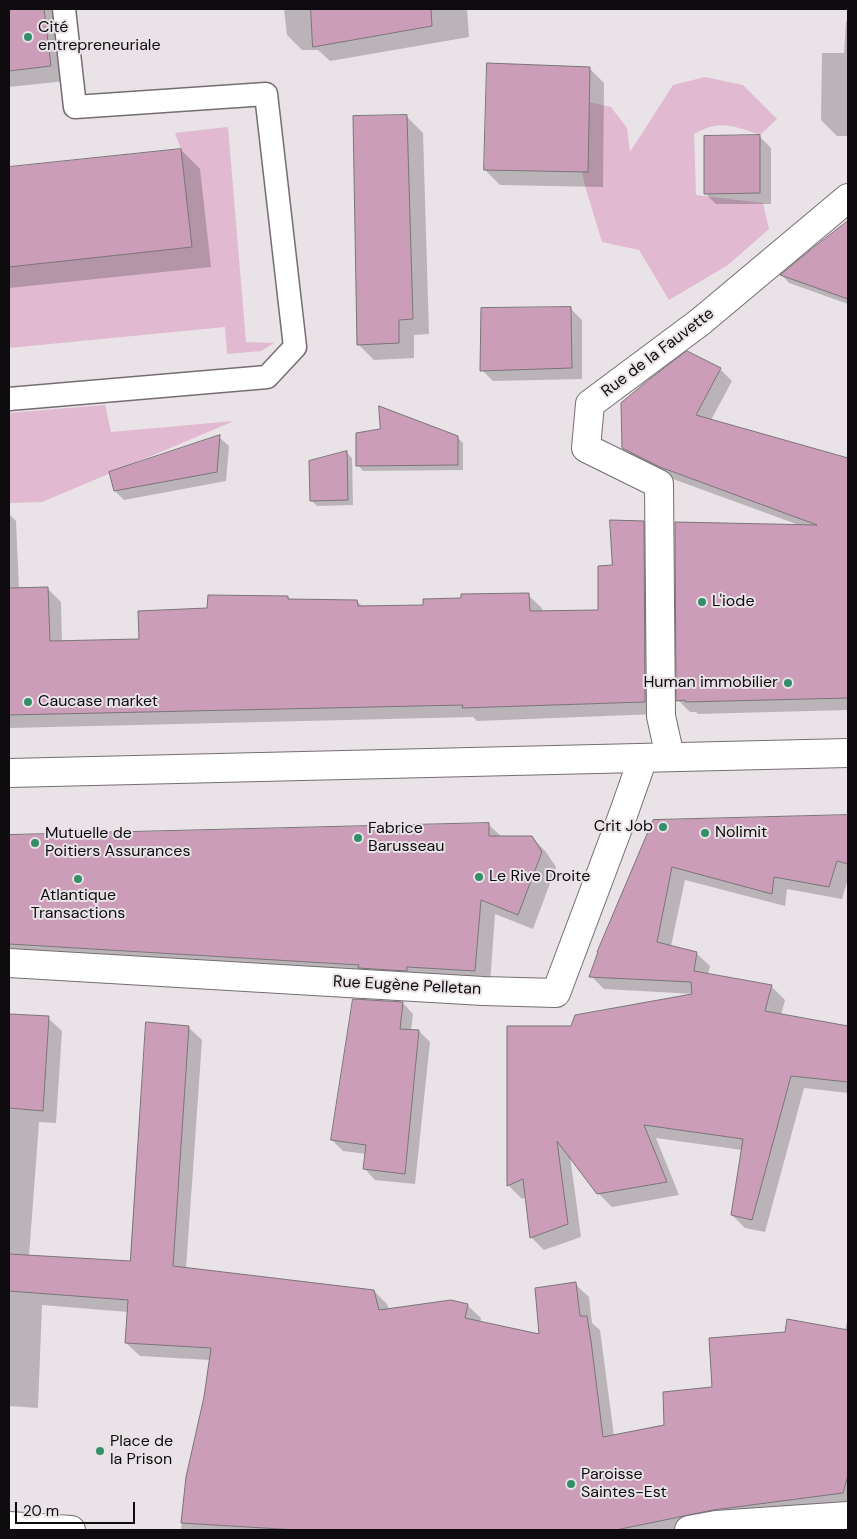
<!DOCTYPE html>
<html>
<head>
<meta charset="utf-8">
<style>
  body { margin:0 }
  #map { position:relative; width:857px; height:1539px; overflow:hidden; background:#e9e2e6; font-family:"DM Sans",sans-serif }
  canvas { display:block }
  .frame { position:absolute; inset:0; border:10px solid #0d0b0d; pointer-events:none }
  .scale { position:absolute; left:15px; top:1502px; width:120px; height:22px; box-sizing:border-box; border:2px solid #0d0b0d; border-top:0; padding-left:6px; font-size:15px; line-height:18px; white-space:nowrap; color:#0d0b0d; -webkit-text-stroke:4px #e9e2e6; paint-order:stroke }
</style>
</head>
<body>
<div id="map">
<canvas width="857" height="1539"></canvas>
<div class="frame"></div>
<div class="scale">20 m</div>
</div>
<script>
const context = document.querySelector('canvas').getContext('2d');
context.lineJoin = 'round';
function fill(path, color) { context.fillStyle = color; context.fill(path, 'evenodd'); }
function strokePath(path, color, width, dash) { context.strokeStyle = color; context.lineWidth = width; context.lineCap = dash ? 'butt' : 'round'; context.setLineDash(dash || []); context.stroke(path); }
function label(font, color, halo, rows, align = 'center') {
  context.font = font + ' "DM Sans",sans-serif'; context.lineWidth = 4; context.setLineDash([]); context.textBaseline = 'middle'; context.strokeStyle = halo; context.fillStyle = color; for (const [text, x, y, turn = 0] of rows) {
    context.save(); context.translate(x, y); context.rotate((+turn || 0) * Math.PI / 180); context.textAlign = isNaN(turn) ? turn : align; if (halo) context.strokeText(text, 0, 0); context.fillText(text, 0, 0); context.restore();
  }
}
fill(new Path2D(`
  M705,77L743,85L777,119L760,135C734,126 720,119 694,134L696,195L763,203L769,229L728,265L669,300L639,250L602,242L585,186L573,128L589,102L611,107L627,128L630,152L673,85Z
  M228,127L246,342L274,343L261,351L227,354L225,327L9,348V267L191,247L181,149L175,133Z
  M105,405L111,432L234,421L42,502L9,503V413Z`), '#e1b9d1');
fill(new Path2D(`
  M9,9H57L66,81L9,87Z
  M284,9H467L469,37L330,61L318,50H302L287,35Z
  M846,21H848V136H837L821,120L822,53H844Z
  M589,68L604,83L603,187L500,185L485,170Z
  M407,117L423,133L429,334L414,335V358L374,360L358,344Z
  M760,137L771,148V204H716L705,193Z
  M181,150L200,169L211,267L9,288V168Z
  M848,223V304L789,283L782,275L815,248Z
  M571,309L582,320V379L493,381L482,370Z
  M720,369L732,381L711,420L848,460V710L698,714L696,712H690L678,700L799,525L673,479L636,460L623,448Z
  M219,437L229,446L226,481L124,500L115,491Z
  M457,437L463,443V470L363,471L358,465Z
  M347,453L352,458L353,505L317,506L311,500Z
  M9,514L16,521L19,589L47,588L61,602L62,642L140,640L208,610L288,597L291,600L357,601L363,607H425L528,595L542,608V612L599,611L614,566L643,522L656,535L658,714L477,721L473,717L9,728Z
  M848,817V879L842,899L787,889L785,906L685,880L671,946L696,953L710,966L708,975L772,987L785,1000L781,1015L847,1027L848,1021V1093L804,1088L765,1232L745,1228L732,1215L742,1150L656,1138L679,1195L612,1207L598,1193L570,1156L581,1237L544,1250L531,1237L527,1197L522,1199L509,1186L508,1027H572L695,994L604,989L591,976L654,821Z
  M489,825L502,837H532L546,852L556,867L533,929L495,914L490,985L9,956V836Z
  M403,1003L413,1014L411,1031H419L430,1042L415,1184L375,1180L365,1169L366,1154L343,1151L332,1140Z
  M9,1015L48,1018L62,1031L56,1123L39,1122L29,1256L132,1262L188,1027L202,1040L186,1269L374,1291L387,1304L389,1310L467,1305L481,1318L480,1323L541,1336L575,1284L589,1297L592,1323L600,1330L614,1436L666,1426L713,1388L845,1330L848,1319V1514L694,1530H181L187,1477L205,1397L210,1360L140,1356L126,1343L128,1312L42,1305L38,1408L9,1406Z`), '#0003');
const building = new Path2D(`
  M9,9H44L51,66L9,71Z
  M311,9H431L432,26L313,47Z
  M487,63L590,67L588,172L484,170Z
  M407,115L413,319L399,320V343L357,345L353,116Z
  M760,135V193L704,194V136Z
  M181,149L192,247L9,267V167Z
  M848,221V299L780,275L814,247Z
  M571,307L572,368L480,371L481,308Z
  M687,351L721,368L696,415L848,458V698L685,702V700L676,701L675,522L817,525L660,467L622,448L621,403L646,382Z
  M379,406L458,436V465L356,466V433L380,429Z
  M220,435L217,472L114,491L109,472Z
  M347,451L348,500L310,501L309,461Z
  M610,520L644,521L645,702L462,708L463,705L9,715V588L48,587L50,641L139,639L138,611L207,608L208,595L288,596V599L357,600L358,606L423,605V599L461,598V594L529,593L530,611L598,610V566L612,565Z
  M848,815V864L837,861L829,887L774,877L772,894L672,867L657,942L697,952L694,971L772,985L765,1011L848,1026V1082L791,1076L752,1220L731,1215L743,1139L644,1125L667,1182L597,1194L557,1141L568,1224L530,1238L523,1179L507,1186V1026H571L575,1015L692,994L691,982L589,977L598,952H597L653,820Z
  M489,823V836H532L542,852L518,915L481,900L475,971L407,967V971L358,968L359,965L9,944V835Z
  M353,999L403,1002L400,1029L419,1030L405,1174L363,1169L366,1145L331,1140Z
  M9,1014L49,1016L43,1111L9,1108Z
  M146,1022L189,1026L173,1266L374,1290L379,1310L451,1300L468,1304L465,1318L539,1334L535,1288L576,1282L580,1316H587L591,1341L603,1437L664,1425L663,1392L712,1387L709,1338L785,1332L787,1319L848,1330V1475L843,1493L713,1510L616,1530H297L181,1523L186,1477L204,1397L211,1348L125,1343L128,1300L9,1291V1254L130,1261Z`);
fill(building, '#cb9db9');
strokePath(building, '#7a7477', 1);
const service = new Path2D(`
  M9,399L267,377L295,347L266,94L75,107L64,9`);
const minor = new Path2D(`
  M670,757L661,716L659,484L586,448L590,404L700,322L848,198
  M9,963L483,991L556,993L624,812L643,758
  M9,1526L71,1530
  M689,1530L716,1525L848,1516`);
const secondary = new Path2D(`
  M9,773L848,753`);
strokePath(service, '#746e72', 25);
strokePath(minor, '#746e72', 30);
strokePath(secondary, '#746e72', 30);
strokePath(service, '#fff', 22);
strokePath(minor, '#fff', 28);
strokePath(secondary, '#fff', 28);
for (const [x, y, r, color] of [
  [28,37,5,"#328f67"],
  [702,602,5,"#328f67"],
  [788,683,5,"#328f67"],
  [28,702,5,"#328f67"],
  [663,827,5,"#328f67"],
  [705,833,5,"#328f67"],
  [358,838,5,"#328f67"],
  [35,843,5,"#328f67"],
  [479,877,5,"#328f67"],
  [78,879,5,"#328f67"],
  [100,1451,5,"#328f67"],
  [571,1484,5,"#328f67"]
]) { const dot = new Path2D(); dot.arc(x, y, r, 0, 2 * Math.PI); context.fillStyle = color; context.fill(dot); strokePath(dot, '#e9e2e6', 2); }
label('16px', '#0d0b0d', '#e9e2e6', [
  ["Cité",38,28],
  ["entrepreneuriale",38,46],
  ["L'iode",712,602],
  ["Human immobilier",778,683,"right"],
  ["Caucase market",38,702],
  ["Crit Job",653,827,"right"],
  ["Fabrice",368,829],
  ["Barusseau",368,847],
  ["Nolimit",715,833],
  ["Mutuelle de",45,834],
  ["Poitiers Assurances",45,852],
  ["Le Rive Droite",489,877],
  ["Atlantique",78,896,"center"],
  ["Transactions",78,914,"center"],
  ["Place de",110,1442],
  ["la Prison",110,1460],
  ["Paroisse",581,1475],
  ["Saintes-Est",581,1493]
], 'left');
label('16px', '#0d0b0d', '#e9e2e6', [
  ["Rue de la Fauvette",658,353,-37],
  ["Rue Eugène Pelletan",407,986,3]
]);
</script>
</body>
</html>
